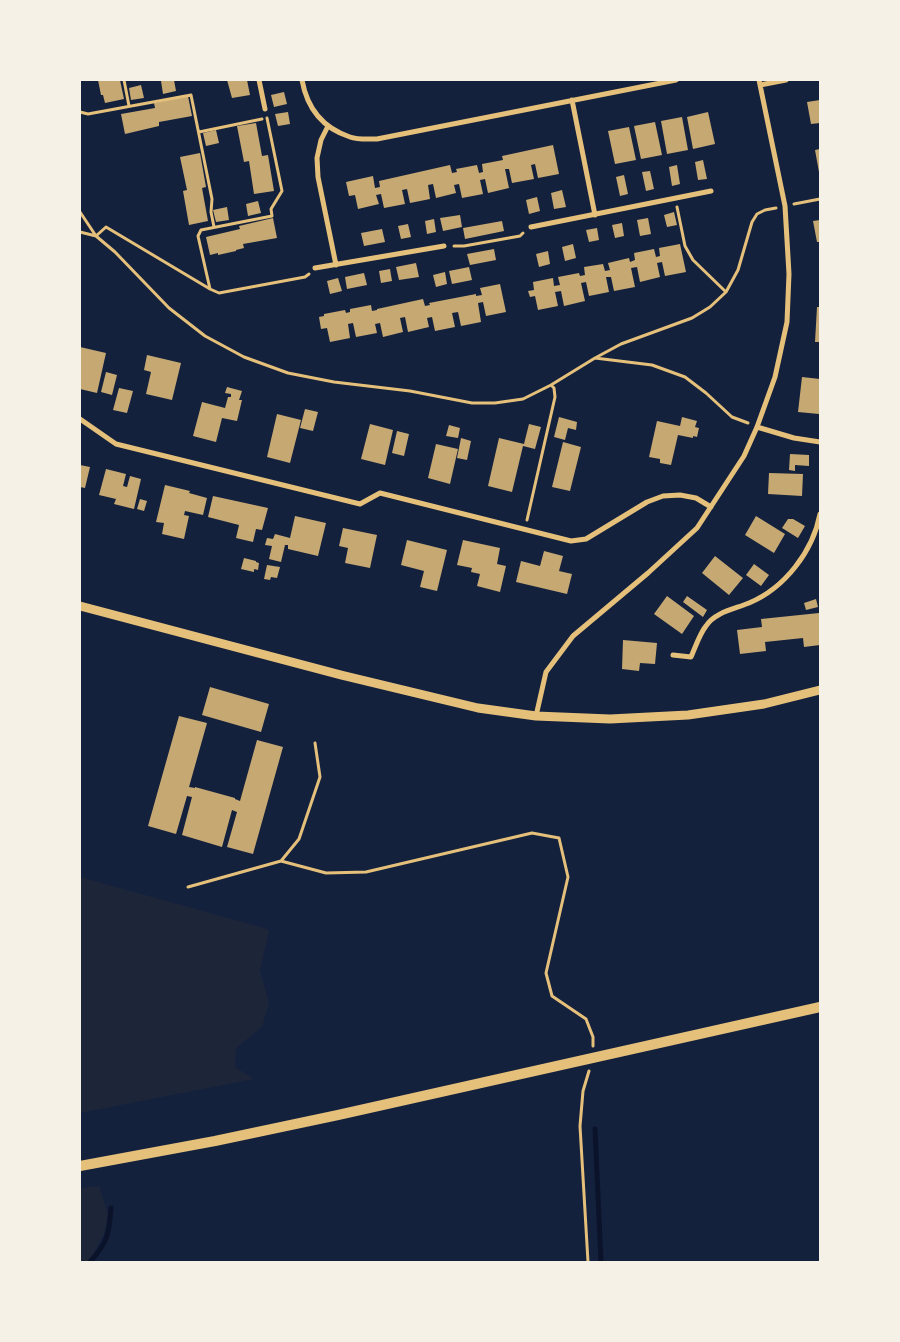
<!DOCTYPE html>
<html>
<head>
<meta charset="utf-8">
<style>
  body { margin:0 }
  #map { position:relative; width:900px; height:1342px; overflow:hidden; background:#14213d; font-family:Spectral,serif }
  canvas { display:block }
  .frame { position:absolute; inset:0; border:81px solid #f6f1e7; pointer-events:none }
</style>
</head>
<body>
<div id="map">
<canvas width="900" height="1342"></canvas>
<div class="frame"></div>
</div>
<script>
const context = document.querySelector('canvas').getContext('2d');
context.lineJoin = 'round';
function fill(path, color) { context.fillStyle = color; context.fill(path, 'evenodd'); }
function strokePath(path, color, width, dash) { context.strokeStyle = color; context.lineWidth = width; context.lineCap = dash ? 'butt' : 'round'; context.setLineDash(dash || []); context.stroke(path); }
fill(new Path2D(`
  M80,877L264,928L269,931L260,970L269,1003L262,1027L236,1048L235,1067L254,1079L80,1113Z
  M99,1186L108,1214L104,1234L89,1262H80V1188Z`), '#1d2539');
strokePath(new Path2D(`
  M595,1129L601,1262
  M90,1262C108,1242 109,1234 111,1208`), '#0b132b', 5);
fill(new Path2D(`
  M98,80H120L124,99L105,103L103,95H101Z
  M167,80H174L176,91L163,94L161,81Z
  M227,80H247L250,95L232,98Z
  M141,85L144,98L131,100L129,88Z
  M284,92L287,104L274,107L271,95Z
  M188,96L192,116L159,122V126L125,134L121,114L155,108L154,103Z
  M820,100V123L811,124L807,102Z
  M288,112L290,124L278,126L275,114Z
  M708,112L715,144L693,149L687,117Z
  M682,117L688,150L667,154L661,121Z
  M655,122L662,155L641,159L634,126Z
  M256,123L262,156L268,155L274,191L254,194L249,161L244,162L237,126Z
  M629,127L636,160L615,164L608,131Z
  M216,130L219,143L206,146L203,133Z
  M553,145L559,174L538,178L535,164L531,165L534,179L512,183L509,169H505L509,188L488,193L485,179L480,180L483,194L462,198L459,184L454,185L456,193L436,198L433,184L428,185L430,199L410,203L407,189L402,190L405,204L384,208L381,194L376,195L379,204L358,209L355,195L349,196L346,182L373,176L375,188L380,187L379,181L450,165L452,173L457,172L456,169L477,165L479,173L483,172L482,164L503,160L502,156Z
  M820,149V171L819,172L815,150Z
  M200,153L206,187L202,188L208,221L189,225L183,191L187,190L180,157Z
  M703,160L707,179L698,180L695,162Z
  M677,165L680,184L672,186L669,167Z
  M650,171L654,189L646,191L642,172Z
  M624,175L628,194L620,196L616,177Z
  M562,190L566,207L554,209L551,193Z
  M537,197L540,211L529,214L526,200Z
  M258,201L261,213L248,216L246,204Z
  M227,207L229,220L216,222L213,210Z
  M674,212L677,225L667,227L664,215Z
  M460,215L462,227L443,231L440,218Z
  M273,218L277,238L243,244L244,248L236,250V251L218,255V253L210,255L206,237L240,229L239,226Z
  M648,218L651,234L640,236L637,220Z
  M434,219L436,232L427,234L425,221Z
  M820,220V242H817L813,221Z
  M502,221L504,231L465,239L463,228Z
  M622,223L624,236L615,238L612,225Z
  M408,224L411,237L401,239L398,226Z
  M597,228L599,240L589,242L586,230Z
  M382,229L385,242L364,246L361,233Z
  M573,244L576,258L565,261L562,247Z
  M680,244L686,272L665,276L662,262L657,263L660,277L640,282L637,267L631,268L635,287L614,291L611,277H606L609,292L589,296L586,282L581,283L585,301L564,306L561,291L555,292L558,306L538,310L535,296L530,297L528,291L534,290L533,282L553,278L554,286L560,285L558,277L579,273L580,276L585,275L584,267L603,264L605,271L610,270L608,263L629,258L630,262L635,260L634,253L654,249L656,257L660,256L659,248Z
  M494,249L496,260L470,265L467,254Z
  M548,251L550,264L539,267L536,254Z
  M416,263L419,277L399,280L396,267Z
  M469,267L472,280L452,284L449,271Z
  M390,269L392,281L381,283L379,271Z
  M445,272L447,284L436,287L433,275Z
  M364,273L367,285L347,289L345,277Z
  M338,278L342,291L330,294L327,281Z
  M500,284L506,312L486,316L483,302L478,303L481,322L461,326L458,312L452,313L455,327L435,331L432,317L427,318L429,327L408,332L405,317L400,318L403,332L383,337L380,323L375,324L377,333L356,337L353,323L348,324L350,338L330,342L327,328L321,329L319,317L324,316V314L345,310L346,313L350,312V309L371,305L372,311L377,310V309L423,299L425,306L430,305L429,303L476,294V296L482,295L480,288Z
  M817,307H820V342H815Z
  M80,347L106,353L97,393L80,389Z
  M147,355L181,363L172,400L146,394L151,372L144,370Z
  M106,372L117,375L112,395L101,392Z
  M802,377L820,379L819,414L798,412Z
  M227,387L242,391L239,400H242L237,421L222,418L216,442L193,436L202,402L225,408L228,397H231V394L225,393Z
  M119,388L133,391L127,413L113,410Z
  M305,409L318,412L313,431L300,428Z
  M277,414L301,420L290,463L267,457Z
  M559,417L577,422L576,430L568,428L565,440L554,437Z
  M682,417L697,421L695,427L699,428L697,437L693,436V438L678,435L671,465L660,463V459L649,457L657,421L680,426Z
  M370,424L393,430L385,465L361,459Z
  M529,424L541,427L535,449L523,446L512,492L488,486L499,438L524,444Z
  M449,425L460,428L458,438L446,436Z
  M397,431L409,434L404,456L392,453Z
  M461,438L471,441L467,460L457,458Z
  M563,442L581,447L570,491L552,487Z
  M436,444L458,449L450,484L428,478Z
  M790,454L809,455V466L795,465V471L789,470Z
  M80,465L90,467L85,488L80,487Z
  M106,469L126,474L123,486L127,487L130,476L141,479L134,509L114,504L116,499L99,495Z
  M769,473L803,474L802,496L768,494Z
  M165,485L190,491L189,493L207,498L203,515L185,511L184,515L189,516L184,539L162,534L164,523L156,522Z
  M213,496L268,508L262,530L256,529L253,542L236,538L239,525L208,517Z
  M140,499L147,501L144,511L137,509Z
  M295,516L326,523L318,556L288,549V545H285L281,562L269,559L272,546L265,545L267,538L273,539L275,534L290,538Z
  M756,516L785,534L774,553L745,535Z
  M788,519H793L805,526L798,538L782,528Z
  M343,528L377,535L370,568L345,563L348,548L339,546Z
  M407,540L447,550L437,591L420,587L424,571L401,565Z
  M463,540L500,548L497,564L506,566L500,592L477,586L480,574L471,572L472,568L457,565Z
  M544,551L563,556L559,571L572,574L567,594L516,582L521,561L540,566Z
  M715,556L743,578L729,595L702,573Z
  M244,558L256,561V562L259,563L258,570L254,569V572L241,569Z
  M754,564L769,575L761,586L746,575Z
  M267,565L280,567L277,578L271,577L270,580L264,579Z
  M667,596L694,616L682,634L654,614Z
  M687,596L707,610L703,617L683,602Z
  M816,599L818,607L806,610L804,603Z
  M819,613L820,645L804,647L803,638L765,642L766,651L740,654L737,630L762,627L761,619Z
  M623,640L657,643L655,664L640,663L639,671L622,669Z
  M210,687L269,704L261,732L202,715Z
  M179,716L207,723L189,787L195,788V787L235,798V799L240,801L257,740L283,747L253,854L227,847L237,812L232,810L222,847L182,835L192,797L187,796L176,834L148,826Z`), '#c6a872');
strokePath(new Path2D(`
  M124,80L129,106
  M80,112L88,114L191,95L212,199L211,212L214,227
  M199,132L262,119
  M794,204L820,199
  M677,207L685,246L693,260L726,292
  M80,212L96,236L106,227L210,289L219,293L305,277L309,274
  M80,232L96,236L115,252L169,308L205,336L244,357L288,373L334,382L410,391L472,403H495L523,399L551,385L595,358L621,344L692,318L710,307L726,292L738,270L752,222L757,214L765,210L776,208
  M454,246H464L520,236L523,233
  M210,289L198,236L201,230L272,216L271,209L282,191L267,118
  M595,358L652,365L685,377L706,393L732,417L748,423
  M527,520L555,397L554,388L551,385
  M281,861L299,839L320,777L315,743
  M188,887L281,861L326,873L366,872L532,833L559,838L568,877L546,973L552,996L586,1019L593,1037V1046
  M588,1262L580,1126L583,1091L589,1071`), '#e5c07b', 3);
strokePath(new Path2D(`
  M259,80L265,109
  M302,80C307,108 323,128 350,137C358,140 369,139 377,139L676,80
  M760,85L786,80
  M572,100L595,215
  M328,126L321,140L317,158L318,177L336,265
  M531,227L711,191
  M315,268L444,246
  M80,419L116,444L360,504L380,493L571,541L586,539L647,502L663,496L680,495L696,498L711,507
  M757,427L794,438L820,442
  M673,655L691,657C695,648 700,633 706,626C715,612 735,609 749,603C785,588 813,551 820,514
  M536,716L546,672L573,636L648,573L697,528L744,456L757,427L775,377L787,322L789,274L785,206L759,80`), '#e5c07b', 5);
strokePath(new Path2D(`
  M80,606L341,675L478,708L536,716L610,719L688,715L764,704L820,690`), '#e5c07b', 9);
strokePath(new Path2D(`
  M80,1166L215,1141L338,1115L820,1007`), '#e5c07b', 10);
</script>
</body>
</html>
